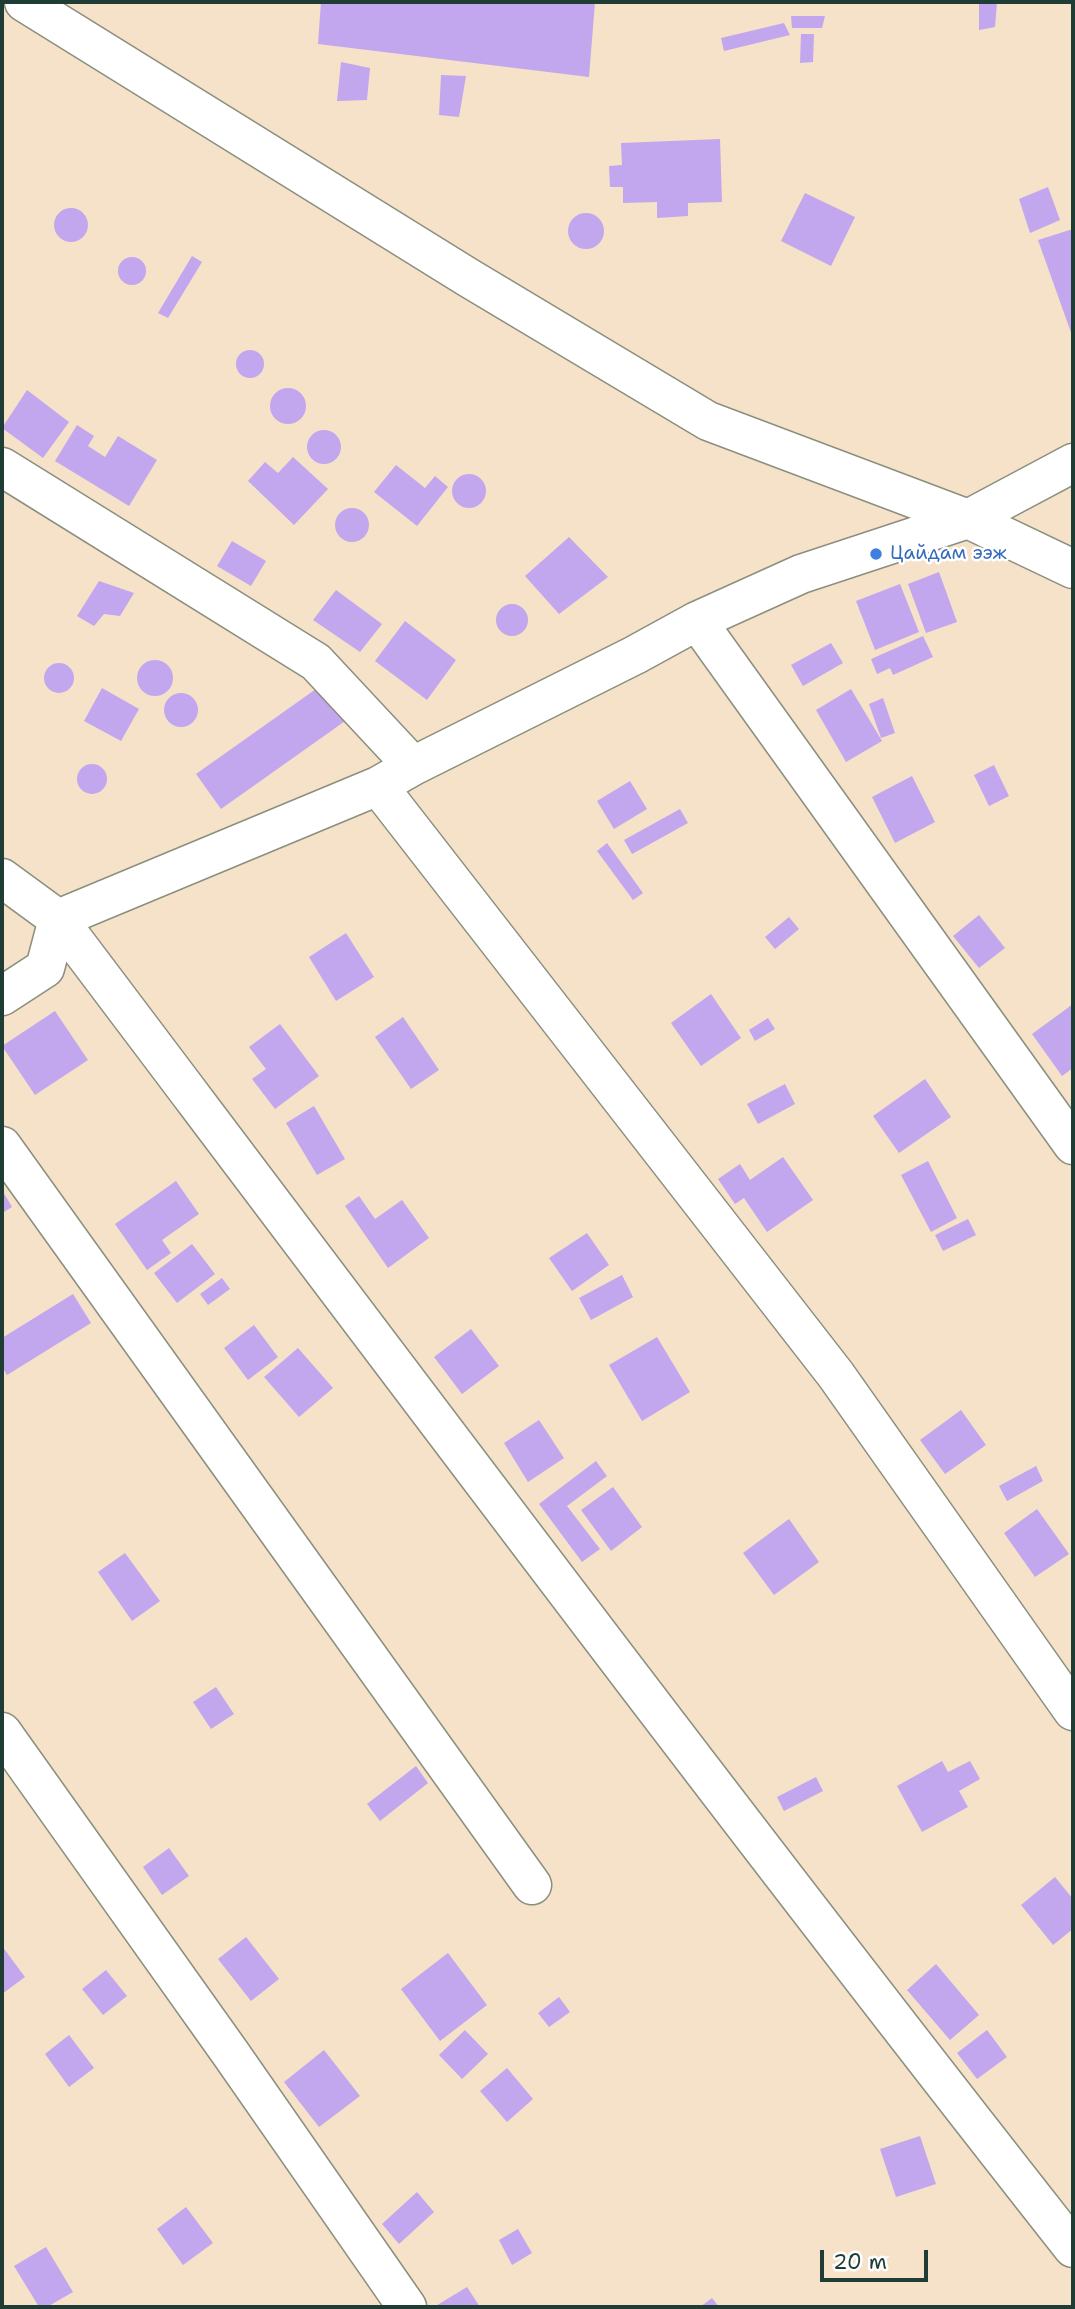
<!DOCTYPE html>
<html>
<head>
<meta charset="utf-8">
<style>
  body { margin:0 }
  #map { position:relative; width:1075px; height:2309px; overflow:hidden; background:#f6e1c9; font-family:"Shantell Sans",sans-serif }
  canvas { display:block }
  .frame { position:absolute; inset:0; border:4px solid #1f3d34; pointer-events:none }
  .scale { position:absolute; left:820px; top:2250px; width:108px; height:32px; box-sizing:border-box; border:4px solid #1f3d34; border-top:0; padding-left:9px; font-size:21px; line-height:24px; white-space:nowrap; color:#1f3d34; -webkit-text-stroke:5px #fff; paint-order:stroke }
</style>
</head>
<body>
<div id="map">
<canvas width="1075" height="2309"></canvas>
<div class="frame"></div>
<div class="scale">20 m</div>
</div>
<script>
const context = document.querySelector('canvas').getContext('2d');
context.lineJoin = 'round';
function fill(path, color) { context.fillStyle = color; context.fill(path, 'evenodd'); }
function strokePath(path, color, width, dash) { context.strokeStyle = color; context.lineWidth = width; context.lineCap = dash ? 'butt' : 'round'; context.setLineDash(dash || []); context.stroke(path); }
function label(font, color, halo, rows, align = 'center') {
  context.font = font + ' "Shantell Sans",sans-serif'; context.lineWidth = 5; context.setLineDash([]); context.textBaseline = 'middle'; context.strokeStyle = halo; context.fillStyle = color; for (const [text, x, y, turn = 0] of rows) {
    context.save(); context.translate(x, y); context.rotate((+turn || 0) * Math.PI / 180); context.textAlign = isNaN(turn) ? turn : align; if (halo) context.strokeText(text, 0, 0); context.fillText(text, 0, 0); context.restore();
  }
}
fill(new Path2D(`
  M321,2H595L589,77L318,44Z
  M979,2H997L995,27L979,30Z
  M791,16H825L822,28H792Z
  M784,23L790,35L724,51L721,38Z
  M801,34H814L813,62L800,63Z
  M341,62L370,68L367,100L337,101Z
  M441,75L466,76L459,117L439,115Z
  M720,139L722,202L688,203V216L657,218V202L623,203V187H610L609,166L622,165L621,143Z
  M1048,187L1060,220L1030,233L1019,199Z
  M805,193L855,217L831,266L781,241Z
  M54 225a17 17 0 1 1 34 0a17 17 0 1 1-34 0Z
  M568 231a18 18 0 1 1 36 0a18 18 0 1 1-36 0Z
  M1073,229V338L1038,240Z
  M192,256L202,262L168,318L158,313Z
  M118 271a14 14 0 1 1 28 0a14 14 0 1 1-28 0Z
  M236 364a14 14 0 1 1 28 0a14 14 0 1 1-28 0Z
  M270 406a18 18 0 1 1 36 0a18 18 0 1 1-36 0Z
  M27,390L69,422L43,458L2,428Z
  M77,425L94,436L88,446L105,457L118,436L157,460L129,506L55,461Z
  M307 447a17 17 0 1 1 34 0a17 17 0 1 1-34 0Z
  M293,457L328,489L294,525L248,481L265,462L278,473Z
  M396,465L425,488L435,476L448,487L417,526L374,492Z
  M452 491a17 17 0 1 1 34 0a17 17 0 1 1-34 0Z
  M335 525a17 17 0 1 1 34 0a17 17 0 1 1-34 0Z
  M569,537L608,577L559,614L525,576Z
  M232,541L266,561L251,586L217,566Z
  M939,572L957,622L926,633L908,584Z
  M99,581L134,593L120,616L104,614L94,626L77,616Z
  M900,584L919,632L875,650L856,601Z
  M336,590L382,624L360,652L313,620Z
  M496 620a16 16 0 1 1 32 0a16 16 0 1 1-32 0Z
  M405,621L456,660L427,700L375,661Z
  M923,636L933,657L893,675L890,668L877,674L871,659Z
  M831,643L843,663L803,686L791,665Z
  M137 678a18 18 0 1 1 36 0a18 18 0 1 1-36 0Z
  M44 678a15 15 0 1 1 30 0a15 15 0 1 1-30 0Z
  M323,684L348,719L221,809L196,774Z
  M102,688L139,709L121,741L84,721Z
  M851,689L882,741L846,762L816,710Z
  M164 710a17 17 0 1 1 34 0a17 17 0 1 1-34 0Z
  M883,698L895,733L881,738L869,704Z
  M77 779a15 15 0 1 1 30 0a15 15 0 1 1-30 0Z
  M994,765L1009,796L989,806L974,775Z
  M912,776L935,822L895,843L872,797Z
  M630,781L647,809L614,829L597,801Z
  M680,809L688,823L632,854L624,840Z
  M607,843L643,893L633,900L597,851Z
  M979,915L1005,948L979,968L953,936Z
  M789,917L799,929L775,949L765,937Z
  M346,933L374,977L336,1001L309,957Z
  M711,994L741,1038L701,1066L671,1023Z
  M1073,1004V1068L1062,1076L1032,1034Z
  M55,1011L88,1060L35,1095L2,1046Z
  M403,1017L439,1070L411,1089L375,1037Z
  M768,1018L775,1029L755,1041L749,1030Z
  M280,1024L319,1076L275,1109L252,1079L266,1069L249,1047Z
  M925,1079L951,1117L899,1153L873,1116Z
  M785,1084L795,1104L758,1124L747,1104Z
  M314,1106L345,1159L317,1175L286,1123Z
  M783,1157L813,1200L767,1232L744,1198L735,1204L718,1179L740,1164L750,1180Z
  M928,1161L957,1218L931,1232L901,1175Z
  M176,1181L199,1214L162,1240L171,1253L147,1270L115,1224Z
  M2,1190L12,1207L2,1213Z
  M359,1196L375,1219L402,1200L429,1238L388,1268L345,1206Z
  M968,1219L976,1235L943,1251L935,1235Z
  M587,1233L609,1265L572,1291L549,1258Z
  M192,1244L215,1274L177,1303L154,1273Z
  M622,1275L633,1297L591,1320L579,1298Z
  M222,1278L230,1289L208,1305L200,1294Z
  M73,1294L91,1323L7,1375L2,1367V1338Z
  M254,1325L278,1357L248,1380L224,1348Z
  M471,1329L499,1366L462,1394L434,1357Z
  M657,1337L690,1392L642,1421L609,1365Z
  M298,1348L333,1388L299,1417L264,1377Z
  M961,1410L986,1445L945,1474L920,1440Z
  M539,1420L564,1458L528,1482L504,1443Z
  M596,1461L607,1476L567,1506L600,1549L582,1562L539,1504Z
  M1036,1466L1043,1481L1007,1501L999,1486Z
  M613,1487L642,1527L611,1551L581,1510Z
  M1037,1509L1069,1554L1035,1577L1004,1533Z
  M789,1519L819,1562L774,1595L743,1553Z
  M125,1553L160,1601L132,1621L98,1572Z
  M216,1687L234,1714L211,1729L193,1702Z
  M942,1761L948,1772L970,1761L980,1779L959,1791L968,1807L922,1832L897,1786Z
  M416,1766L428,1783L380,1821L367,1804Z
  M816,1777L823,1791L784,1811L777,1797Z
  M169,1848L189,1876L162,1895L143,1867Z
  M1055,1877L1073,1899V1929L1053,1945L1021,1905Z
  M246,1937L279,1979L251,2001L218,1959Z
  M2,1946L25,1977L2,1994Z
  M448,1953L487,2005L440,2041L401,1989Z
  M936,1964L979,2015L950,2040L907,1990Z
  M106,1970L127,1996L103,2015L82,1989Z
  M559,1997L570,2012L549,2027L538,2013Z
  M465,2030L488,2054L462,2079L439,2055Z
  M987,2030L1007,2057L977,2079L957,2053Z
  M69,2035L94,2068L69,2087L45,2054Z
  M324,2050L360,2096L319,2127L284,2082Z
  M507,2068L533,2099L507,2122L480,2091Z
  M920,2136L936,2184L896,2197L880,2149Z
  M417,2192L434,2212L399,2244L382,2224Z
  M186,2207L213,2243L183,2265L157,2229Z
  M518,2229L532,2253L512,2265L499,2240Z
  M46,2247L73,2292L47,2307H39L14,2266Z
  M467,2287L480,2307H434Z
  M712,2298L719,2307H700Z`), '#c2a7ee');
const minor = new Path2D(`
  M24,2L469,278L708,421L968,519L1073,569
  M2,467L316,662L413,766
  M697,621L1073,1145
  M378,786L836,1375L1073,1711
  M2,878L58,919C394,1364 728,1810 1073,2248
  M2,996L45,968L58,919L378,786L413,766L635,655L697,621L801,574L968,519L1073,463
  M2,1146L532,1885
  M2,1732L231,2054L407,2307`);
strokePath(minor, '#8a8f7e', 41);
strokePath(minor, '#fff', 38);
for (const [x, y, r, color] of [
  [876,554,7,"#3f7fe0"]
]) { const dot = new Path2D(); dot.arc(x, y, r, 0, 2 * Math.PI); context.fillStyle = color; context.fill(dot); strokePath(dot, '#fff', 2.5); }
label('19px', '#366cbe', '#fff', [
  ["Цайдам ээж",890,554]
], 'left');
</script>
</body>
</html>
